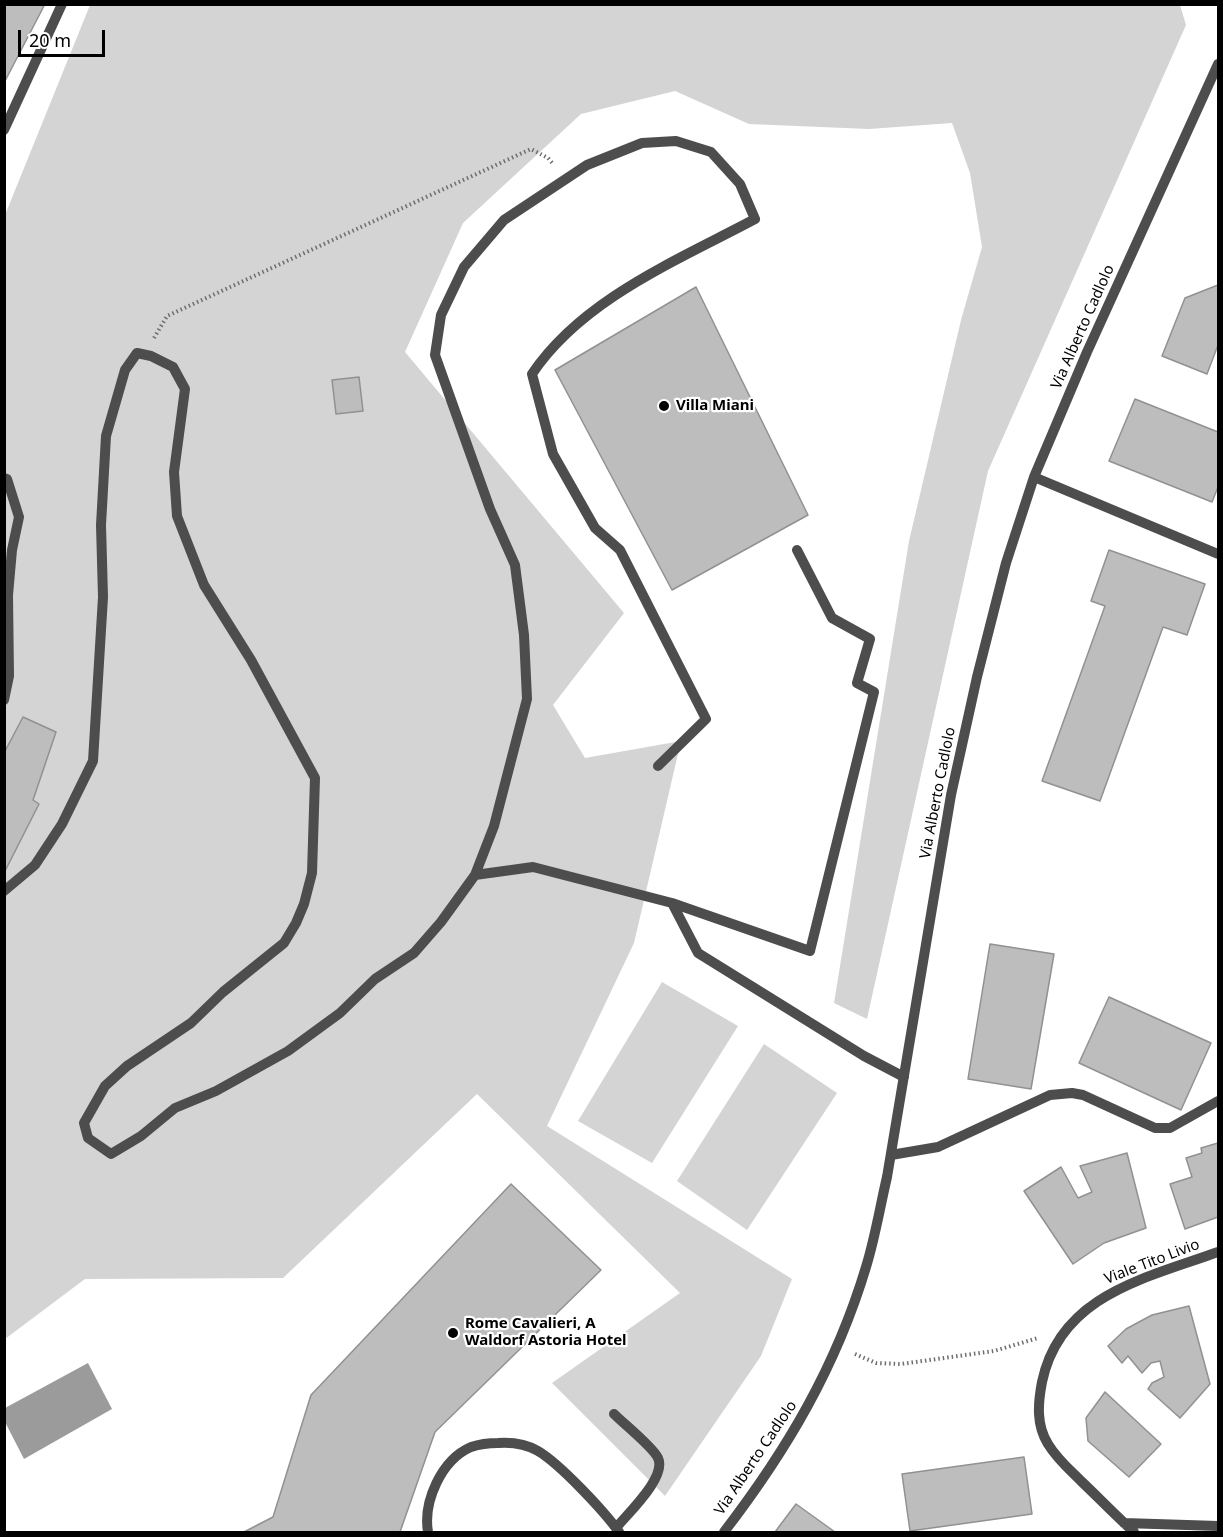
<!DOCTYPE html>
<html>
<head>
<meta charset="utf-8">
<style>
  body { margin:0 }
  #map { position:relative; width:1223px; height:1537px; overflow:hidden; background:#fff; font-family:"Noto Sans",sans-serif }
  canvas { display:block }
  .frame { position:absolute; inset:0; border:6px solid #000; pointer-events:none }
  .scale { position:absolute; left:18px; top:30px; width:87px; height:27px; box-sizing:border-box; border:3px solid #000; border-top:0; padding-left:8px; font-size:18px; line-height:21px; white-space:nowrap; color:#000; -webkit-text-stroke:4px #fff; paint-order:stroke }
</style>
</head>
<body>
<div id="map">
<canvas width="1223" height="1537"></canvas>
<div class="frame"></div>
<div class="scale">20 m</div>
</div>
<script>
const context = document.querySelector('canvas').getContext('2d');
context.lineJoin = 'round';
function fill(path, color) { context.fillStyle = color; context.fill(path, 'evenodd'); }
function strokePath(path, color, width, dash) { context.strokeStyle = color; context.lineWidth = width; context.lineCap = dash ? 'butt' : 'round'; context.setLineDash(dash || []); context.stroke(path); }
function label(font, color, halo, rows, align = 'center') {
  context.font = font + ' "Noto Sans",sans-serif'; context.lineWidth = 4.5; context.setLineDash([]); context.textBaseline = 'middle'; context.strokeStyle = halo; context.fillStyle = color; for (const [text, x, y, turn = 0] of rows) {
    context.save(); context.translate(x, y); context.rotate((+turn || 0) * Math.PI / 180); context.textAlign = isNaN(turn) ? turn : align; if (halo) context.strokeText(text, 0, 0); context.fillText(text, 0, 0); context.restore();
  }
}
fill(new Path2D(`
  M90,5H1180L1186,25L988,471L867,1019L834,1003L909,541L961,320L982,247L970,173L952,123L869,129L749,124L675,91L581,114L463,223L405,352L624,613L553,705L585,758L681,741L634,943L547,1126L792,1279L761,1356L665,1496L552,1383L680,1293L477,1094L283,1278L85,1279L5,1339V215Z
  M662,982L738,1026L652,1163L578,1121Z
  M764,1044L837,1093L747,1230L677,1181Z`), '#d4d4d4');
fill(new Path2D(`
  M88,1363L112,1409L24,1459L5,1422V1408Z`), '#9b9b9b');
const building = new Path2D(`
  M4,4H45L4,83Z
  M1218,285V345L1207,374L1162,356L1185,298Z
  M696,287L808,515L672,590L555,370Z
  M359,377L363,411L336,414L332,380Z
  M1135,399L1218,432V487L1212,502L1109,461Z
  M1109,550L1205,584L1187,635L1163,627L1100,801L1042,781L1105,606L1091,601Z
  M23,717L56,732L33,800L39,804L4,873V753Z
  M990,944L1054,954L1031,1089L968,1079Z
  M1109,997L1211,1043L1181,1110L1079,1063Z
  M1218,1143V1217L1185,1229L1170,1184L1192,1177L1186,1158L1202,1153L1201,1148Z
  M1127,1153L1146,1228L1104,1243L1073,1264L1024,1191L1061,1167L1078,1198L1092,1192L1080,1166Z
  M511,1184L601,1270L435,1432L400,1532H244L273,1517L311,1395Z
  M1189,1306L1210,1384L1180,1418L1148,1389L1152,1383L1164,1377L1160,1361L1151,1363L1142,1373L1128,1356L1122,1363L1108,1346L1126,1329L1152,1315Z
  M1105,1392L1161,1444L1129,1477L1088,1441L1086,1418Z
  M1024,1457L1032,1514L910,1531L902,1474Z
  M796,1504L835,1532H775Z`);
fill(building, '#bdbdbd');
strokePath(building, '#919191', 1.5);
strokePath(new Path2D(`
  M154,338L167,316L531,149L548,158L554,165
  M855,1354L876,1363L901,1364L994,1351L1038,1338`), '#6f6f6f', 4, [1.5, 3]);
strokePath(new Path2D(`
  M4,130L62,4
  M1034,477L1218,554
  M4,478L7,479L19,517L12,550L8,595L9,676L4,700
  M475,875L533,867L672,903L698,953L864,1056L904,1077
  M4,891L35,865L62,824L93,761L103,597L101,525L106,436L125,370L137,353L151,356L173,367L185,389L174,472L177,516L204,585L251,660L315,778L312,873L304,904L296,923L284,943L223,992L191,1023L127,1066L105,1086L84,1123L88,1138L111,1154L141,1136L175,1108L216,1091L288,1051L340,1013L375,979L414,953L441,922L475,875L494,826L527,699L524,635L515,565L490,509L435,355L441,315L464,267L504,220L587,165L642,143L676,141L711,152L740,184L755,219C678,260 582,299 532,374L553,454L595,528L620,550L706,719L658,766
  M672,903L810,951L874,692L857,683L870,639L832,618L797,550
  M891,1155L938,1147L1050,1095L1072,1093L1083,1095L1155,1128H1170L1218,1101
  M614,1414C624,1424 653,1447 658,1458C667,1477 628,1513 616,1528
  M1124,1523L1218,1526
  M428,1532C423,1502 441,1460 471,1447C480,1444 489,1443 498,1443C512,1442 526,1444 538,1451C560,1464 604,1511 619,1532
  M724,1532C787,1450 836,1367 866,1267C875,1238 880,1207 887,1177L951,795L977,677L1006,563L1034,477L1087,352L1218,64
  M1134,1532C1116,1516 1099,1498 1081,1481C1070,1470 1057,1459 1048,1444C1036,1425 1038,1403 1042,1382C1060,1295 1146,1278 1218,1252`), '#4d4d4d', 10);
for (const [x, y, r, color] of [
  [664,406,6,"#000"],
  [453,1333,6,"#000"]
]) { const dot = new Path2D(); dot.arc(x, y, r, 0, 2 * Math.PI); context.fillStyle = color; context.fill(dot); strokePath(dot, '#fff', 2); }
label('15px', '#000', '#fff', [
  ["Via Alberto Cadlolo",1083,327,-66],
  ["Via Alberto Cadlolo",938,793,-79],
  ["Viale Tito Livio",1152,1262,-21],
  ["Via Alberto Cadlolo",756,1458,-56]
]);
label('bold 15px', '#000', '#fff', [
  ["Villa Miani",676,406],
  ["Rome Cavalieri, A",465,1324],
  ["Waldorf Astoria Hotel",465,1341]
], 'left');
</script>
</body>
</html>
